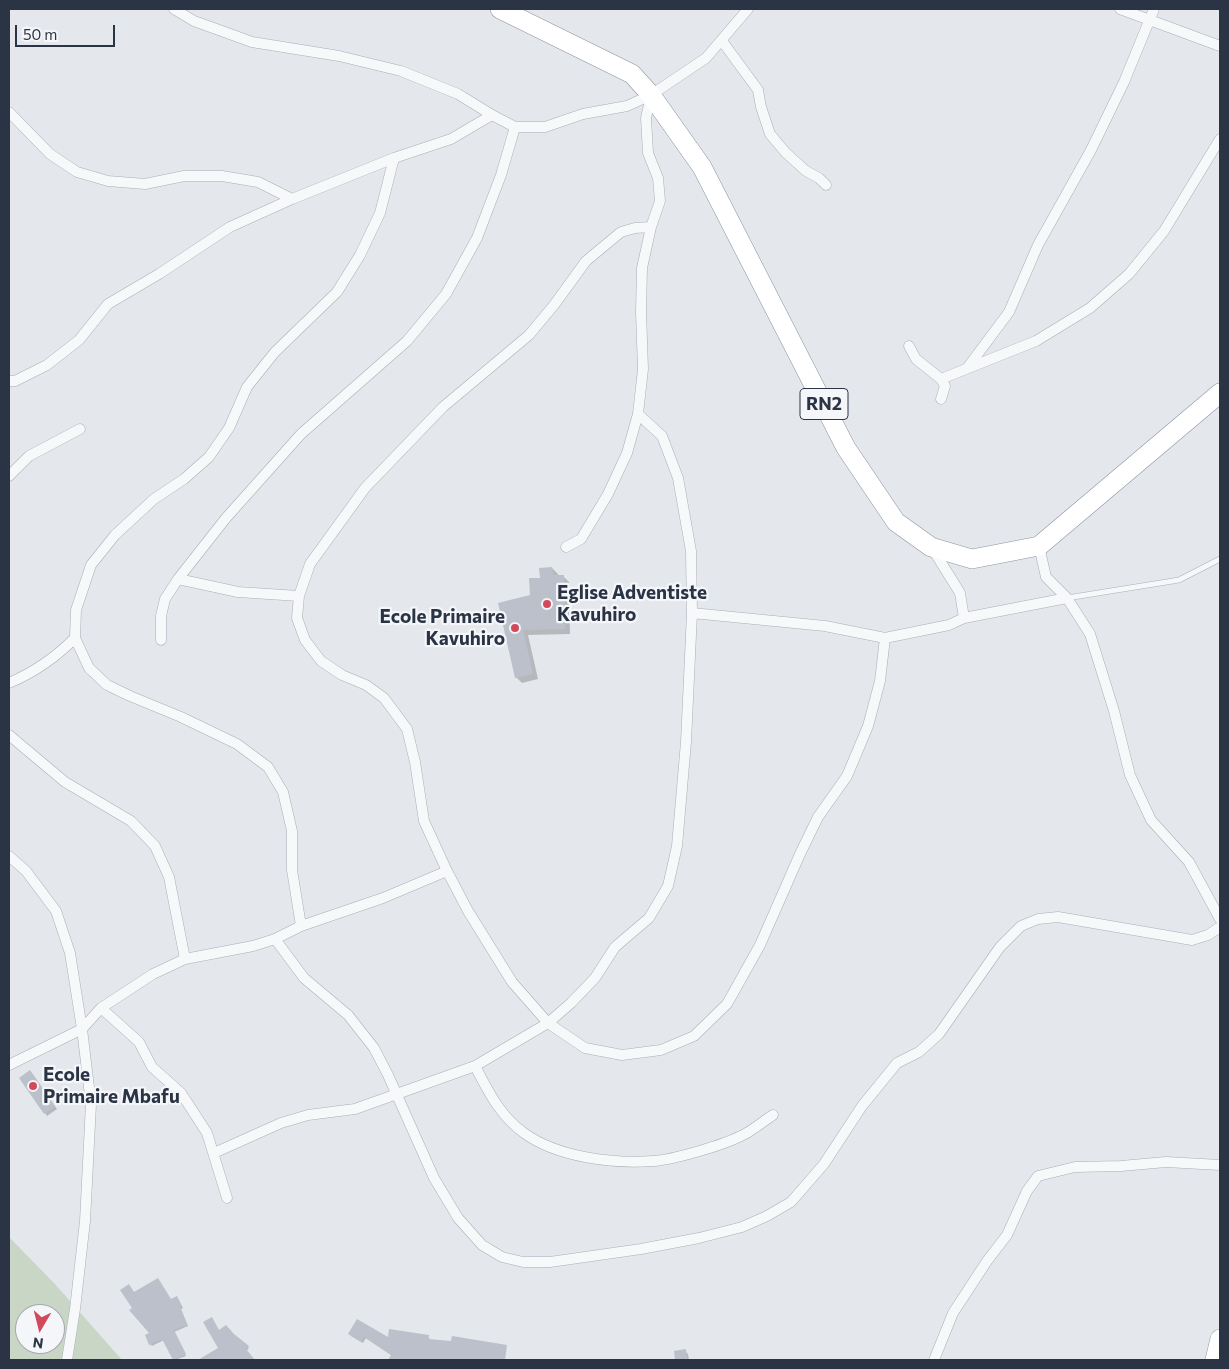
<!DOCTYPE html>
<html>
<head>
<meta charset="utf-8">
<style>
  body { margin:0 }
  #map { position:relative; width:1229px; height:1369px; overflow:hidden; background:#e4e7ec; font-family:Commissioner,sans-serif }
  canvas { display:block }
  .frame { position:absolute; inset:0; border:10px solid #2b3445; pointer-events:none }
  .north { position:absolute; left:15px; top:1304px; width:50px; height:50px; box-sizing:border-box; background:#f4f6f9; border:1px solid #a4a8b1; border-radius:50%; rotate:188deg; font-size:14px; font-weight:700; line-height:20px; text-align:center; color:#2b3445 }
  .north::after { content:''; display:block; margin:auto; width:18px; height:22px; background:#d1495b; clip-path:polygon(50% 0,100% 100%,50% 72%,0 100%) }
  .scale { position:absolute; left:15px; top:25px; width:100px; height:22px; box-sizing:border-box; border:2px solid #2b3445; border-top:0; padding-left:6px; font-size:15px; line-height:18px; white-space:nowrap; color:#2b3445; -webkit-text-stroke:4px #f4f6f9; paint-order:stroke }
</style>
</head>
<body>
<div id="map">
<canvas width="1229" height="1369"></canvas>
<div class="frame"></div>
<div class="north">N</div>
<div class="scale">50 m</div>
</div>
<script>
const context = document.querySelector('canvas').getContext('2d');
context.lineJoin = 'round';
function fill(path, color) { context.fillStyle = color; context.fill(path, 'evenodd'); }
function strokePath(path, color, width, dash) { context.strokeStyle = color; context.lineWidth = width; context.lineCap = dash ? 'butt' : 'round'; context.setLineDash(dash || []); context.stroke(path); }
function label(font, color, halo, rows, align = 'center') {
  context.font = font + ' Commissioner,sans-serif'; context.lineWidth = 4.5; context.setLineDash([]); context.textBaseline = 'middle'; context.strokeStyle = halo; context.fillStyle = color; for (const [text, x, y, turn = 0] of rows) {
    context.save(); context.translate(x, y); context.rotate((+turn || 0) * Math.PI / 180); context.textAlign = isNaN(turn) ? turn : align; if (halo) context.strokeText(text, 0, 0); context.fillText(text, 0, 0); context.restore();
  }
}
fill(new Path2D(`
  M9,1237L54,1283L122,1360H9ZM25,1314H55V1344H25Z`), '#c9d6c5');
fill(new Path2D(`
  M552,568L558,574V576H563L569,582L570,634L528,635L538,679L522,683L516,677L499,604L531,596L541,579Z
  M33,1075L57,1109L47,1116L45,1113Z
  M134,1293L171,1300L178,1299L183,1308L181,1309L188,1326L174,1332L186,1356L175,1360L164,1340L152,1346L150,1344L151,1334L133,1308Z
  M220,1331L234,1336L249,1348L246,1351L254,1360H201L220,1349Z
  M351,1336L389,1339L428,1336L430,1340L504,1348L502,1360H407L394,1357L366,1338L363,1343Z
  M685,1351L688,1354L689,1360H677L676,1352Z`), '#0003');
fill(new Path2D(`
  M552,567L553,575H564L565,629L523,630L533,674L515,678L498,603L530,595L529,578H540L539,568Z
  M30,1070L55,1106L44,1114L19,1078Z
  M158,1278L171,1299L177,1296L182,1306L180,1307L187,1325L174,1330L186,1354L173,1360L162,1339L149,1345L145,1335L149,1333L129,1310L132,1308L120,1290L129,1284L134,1292Z
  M212,1317L219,1330L226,1325L234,1334L249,1346L246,1349L255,1360H198L218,1348L203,1322Z
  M357,1319L388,1337L389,1329L429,1335L428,1339L451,1341L452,1336L507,1345L505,1360H388L391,1355L364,1337L361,1342L348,1334Z
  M686,1349L687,1360H675L674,1351Z`), '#bbc0ca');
const lane = new Path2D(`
  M1067,598L1179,580L1220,559`);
const street = new Path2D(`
  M174,9L194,21L252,42L339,56L401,71L458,94L492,115L515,127H545L583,114L627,106L651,95L706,58L748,9
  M1120,9L1220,46
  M722,41L758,90L761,107L770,134L786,153L806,171L819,178L826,185
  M9,112L50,154L77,172L108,181L145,184L184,176H222L258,182L292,199
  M651,227L635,228L621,232L586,261L554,305L529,335L443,407L365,488L310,564L299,596L297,618L305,640L321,661L342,675L366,685L384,698L407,729L415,762L424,821L447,871L468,911L512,982L548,1023L585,1048L622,1055L661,1050L694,1036L727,1004L760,945L800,854L818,817L847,776L868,726L880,681L885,638
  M909,346L916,359L941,379L945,386L941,399
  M968,367L1009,312L1038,245L1091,150L1124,82L1154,9
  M941,379L1036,341L1090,308L1129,274L1164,231L1220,139
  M9,381H15L47,365L79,340L108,304L159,274L230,227L292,199L394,158L451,139L492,115
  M9,476L29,456L80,429
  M1039,546L1046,577L1067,598L1090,634L1114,711L1130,775L1151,820L1189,862L1220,919
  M566,547L581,539L608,494L627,453L638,414L643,369L641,312L642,268L651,227L660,201L658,178L648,153L646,118L651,95
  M932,548L960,593L964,618
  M178,579L238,592L299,596
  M692,613L825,626L885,638L949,625L964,618L1067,598
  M161,640V616L165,599L178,579L226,518L301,434L407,341L446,294L477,238L501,175L515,127
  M9,683C35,672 55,658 75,638
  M9,735L65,782L131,821L155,846L169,877L185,959
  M9,856L26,871L56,911L70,953L82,1029L91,1104L85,1221L75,1309L67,1360
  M301,926L292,870V831L283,792L268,767L237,744L181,717L130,696L107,685L89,668L75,638L76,610L91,565L115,535L154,499L184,479L209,457L229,428L247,387L275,352L337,292L360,255L380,213L394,158
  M275,939L304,978L348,1015L374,1048L388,1075L434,1178L458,1218L482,1245L502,1257L523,1262H550L641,1249L699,1238L742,1227L767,1216L791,1202L824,1164L862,1106L897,1063L919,1052L939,1034L1000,947L1021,926L1038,919L1058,917L1192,940L1208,935L1220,927
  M101,1008L139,1042L152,1067L181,1093L207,1133L227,1198
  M9,1065L82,1029L101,1008L153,974L185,959L253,946L275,939L301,926L383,898L447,871
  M475,1066C488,1091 500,1116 524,1133C557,1157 612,1164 653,1161C673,1160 723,1145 741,1136C752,1131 762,1122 773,1115
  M214,1153L281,1123L308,1115L355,1109L475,1066L548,1023L571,1003L595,978L615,947L649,918L668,886L677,846L686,742L692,613L691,551L678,478L662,436L638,414
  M934,1360L953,1313L987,1261L1007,1235L1027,1191L1038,1176L1075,1167L1121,1166L1166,1162L1220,1165`);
const highway = new Path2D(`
  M500,9L632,74L651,95L702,167L846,448L896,522L931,547L972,559L1039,546L1220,393
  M1215,1360L1220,1339`);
strokePath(lane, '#a9aeb7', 6);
strokePath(street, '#a9aeb7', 11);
strokePath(highway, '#8b94a3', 20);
strokePath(lane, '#f7f8fa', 5);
strokePath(street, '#f7f8fa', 10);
strokePath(highway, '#fff', 19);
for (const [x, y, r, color] of [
  [547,604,5,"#d1495b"],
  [515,628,5,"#d1495b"],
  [33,1086,5,"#d1495b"]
]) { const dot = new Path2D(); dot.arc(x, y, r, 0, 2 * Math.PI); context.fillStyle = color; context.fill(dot); strokePath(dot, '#f4f6f9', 2); }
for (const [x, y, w] of [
  [824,404,48]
]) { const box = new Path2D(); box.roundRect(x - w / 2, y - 15.5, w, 31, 4); context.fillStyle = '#f4f6f9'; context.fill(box); strokePath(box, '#2b3445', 1); }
label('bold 18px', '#2b3445', null, [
  ["RN2",824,404]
]);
label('bold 19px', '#2b3445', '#f4f6f9', [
  ["Eglise Adventiste",557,593],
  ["Kavuhiro",557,615],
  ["Ecole Primaire",505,617,"right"],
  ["Kavuhiro",505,639,"right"],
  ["Ecole",43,1075],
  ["Primaire Mbafu",43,1097]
], 'left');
</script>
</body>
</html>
